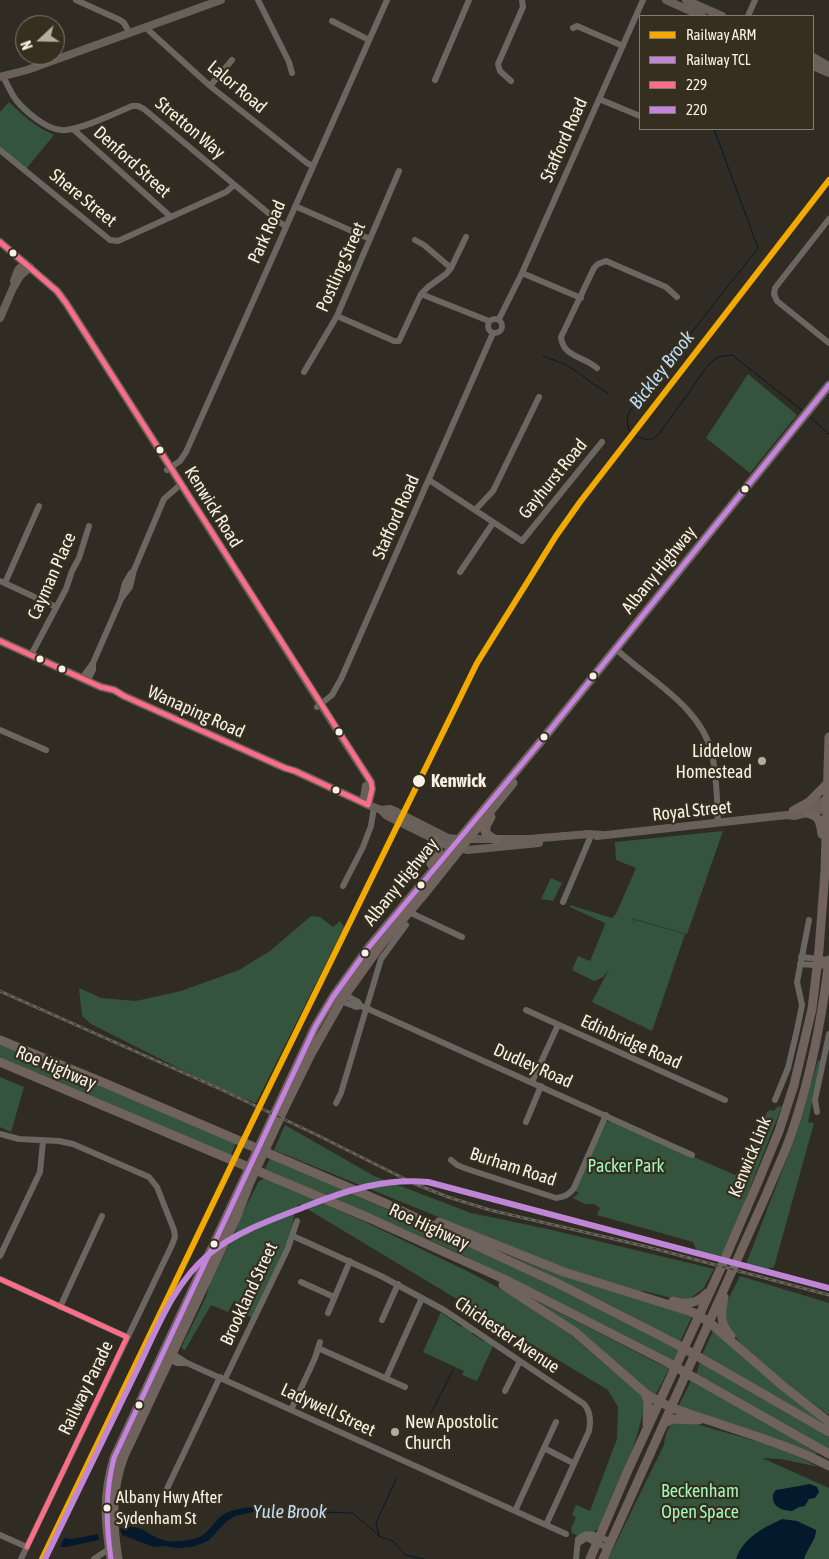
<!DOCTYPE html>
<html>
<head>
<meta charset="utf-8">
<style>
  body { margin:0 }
  #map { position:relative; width:829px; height:1559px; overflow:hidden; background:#302c24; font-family:"Asap Condensed",sans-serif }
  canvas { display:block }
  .legend { position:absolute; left:639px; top:15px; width:175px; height:115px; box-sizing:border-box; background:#362e1e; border:1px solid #837c6e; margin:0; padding:6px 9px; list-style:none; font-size:15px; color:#f6f2e7 }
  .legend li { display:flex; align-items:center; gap:10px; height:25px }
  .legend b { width:25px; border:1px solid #837c6e }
  .north { position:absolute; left:15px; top:15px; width:50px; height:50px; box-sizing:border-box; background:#362e1e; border:1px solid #837c6e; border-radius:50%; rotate:249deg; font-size:14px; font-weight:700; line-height:20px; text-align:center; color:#f6f2e7 }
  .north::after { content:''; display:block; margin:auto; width:18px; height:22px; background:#b1ada3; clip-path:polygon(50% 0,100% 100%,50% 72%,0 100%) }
</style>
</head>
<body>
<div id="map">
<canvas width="829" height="1559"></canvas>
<ul class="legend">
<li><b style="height:6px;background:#f2a900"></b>Railway ARM</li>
<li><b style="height:6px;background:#bf86d7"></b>Railway TCL</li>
<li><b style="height:6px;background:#fb6d88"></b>229</li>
<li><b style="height:6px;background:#c483df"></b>220</li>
</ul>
<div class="north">N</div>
</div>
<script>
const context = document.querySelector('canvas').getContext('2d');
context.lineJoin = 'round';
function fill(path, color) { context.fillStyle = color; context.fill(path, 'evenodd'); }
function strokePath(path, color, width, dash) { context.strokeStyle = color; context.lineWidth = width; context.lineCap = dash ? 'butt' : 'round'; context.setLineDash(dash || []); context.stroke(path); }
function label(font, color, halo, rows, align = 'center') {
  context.font = font + ' "Asap Condensed",sans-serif'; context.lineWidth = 4.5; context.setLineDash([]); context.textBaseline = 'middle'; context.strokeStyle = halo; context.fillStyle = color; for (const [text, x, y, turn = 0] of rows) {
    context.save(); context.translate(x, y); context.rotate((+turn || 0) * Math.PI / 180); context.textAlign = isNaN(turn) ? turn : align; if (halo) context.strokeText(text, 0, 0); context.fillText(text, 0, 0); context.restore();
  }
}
fill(new Path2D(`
  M9,102C23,116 36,127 54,135L26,169L0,150V112Z
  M748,374L797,415L750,473L706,438Z
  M723,831L687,934L631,918L634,920L632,925L635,920L685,934L652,1031L592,1002L609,969L603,977L594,981L572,970L578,956L590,961L604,927L605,923L570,907V905L612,918L616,914L636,868L616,860L615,842Z
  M551,878L562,883L553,901L541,899Z
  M311,916L320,917L333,927L340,921L344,927L256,1103L220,1089L91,1024L82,1016L79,988L101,998L136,1001L181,991L239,970L270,951Z
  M0,1044L236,1143L231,1155L0,1057Z
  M818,1060L821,1061L808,1122L814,1123L774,1267L767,1269L746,1264L796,1135Z
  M0,1077L24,1087L11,1132L0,1127Z
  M782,1106L724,1255H721L720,1257L697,1251L693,1242L597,1215L600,1208L594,1204H585L573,1198L579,1193L575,1191L606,1122L612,1121L735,1175L740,1169L767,1112L770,1110L774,1111L777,1107Z
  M285,1125L374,1176L471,1213L552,1230L714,1269L703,1289L692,1297V1299L679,1300L644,1291H638L576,1273L274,1150Z
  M270,1158L456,1240L540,1279L678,1350L672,1363L542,1294L452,1250L265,1169Z
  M265,1178L365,1222L471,1273L521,1300L559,1325L641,1395L645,1399C640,1441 616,1490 599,1528L594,1532L578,1536L572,1533L571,1529L576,1517L572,1515L576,1505L590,1511L617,1439L618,1407L608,1390L299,1204L295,1209L290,1237L252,1318L243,1313L246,1307L234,1301L228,1312L211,1305L185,1350L181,1348L206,1297L210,1283L236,1231L237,1224L259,1181Z
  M497,1249L692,1316L680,1342L616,1308Z
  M740,1276L829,1303V1415C804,1396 728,1346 725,1315C724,1302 735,1288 740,1276Z
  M529,1297L669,1369L656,1394H653Z
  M441,1312L461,1327L464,1326L472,1332V1334L483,1341H486L493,1346L477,1381L462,1375L464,1371L423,1352Z
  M713,1331L821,1420L820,1422L702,1355Z
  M700,1362L829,1437V1451L696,1375Z
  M691,1381L754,1415L817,1453L814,1457L678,1407Z
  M689,1422L780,1448L819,1467L781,1459L762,1458L829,1488V1559H608L664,1445C667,1426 669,1423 689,1422Z`), '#35543e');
fill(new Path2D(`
  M810,1484L817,1487L819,1492L815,1498L809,1499L805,1506L799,1507L792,1511C780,1510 772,1507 773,1494L776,1490Z
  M256,1507L257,1511L235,1516L226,1522L209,1540L201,1544L191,1547L177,1548L162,1546L154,1547L122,1535L120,1529C141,1522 146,1535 163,1540C173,1543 184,1541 194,1539C206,1537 211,1525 220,1517C230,1509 243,1508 256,1507Z
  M782,1519L797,1521L816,1530C816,1541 807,1548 804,1559H736C743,1538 763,1528 782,1519Z
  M98,1534L99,1540L66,1547H60L64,1538L72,1539Z`), '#04192b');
strokePath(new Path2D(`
  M714,129L758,248L629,412C623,432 634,438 651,440L659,434L709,364L718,357L732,355L803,411
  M543,356C553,360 564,363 573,369C585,377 595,387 608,393
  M810,417L829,434
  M431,1413L453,1370
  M257,1510L353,1513L379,1536L394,1542L405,1555L424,1559
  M379,1536L376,1523L397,1477`), '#04192b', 1);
strokePath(new Path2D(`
  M76,0L120,20L124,23L129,32
  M258,0L289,62L292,73
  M748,16L755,0
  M332,21L369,40
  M145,27L210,86L307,163L313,166
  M573,28L577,26L623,46
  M3,76C7,84 11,93 16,100C26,112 46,129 61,130C77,132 116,113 132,106H138L144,109L279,222L286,226
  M435,80L469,0
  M511,81L500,71L498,64L523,7L522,0
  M210,86L232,60
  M599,99L640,116
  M73,129L171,217
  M0,150L110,240L118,241L226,192L234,185
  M295,206L370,239
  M829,219L775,288L774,294L777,301L829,343
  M415,240L424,245L451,268
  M522,273L581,298
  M421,294L489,321
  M337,316L394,341H399L421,294L428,287L446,274L451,268L466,237
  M488 326a7 7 0 1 1 14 0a7 7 0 1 1-14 0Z
  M499,319L522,273L643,0
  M597,368C583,356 563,357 561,337L594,268L598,264L606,261L666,287L677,297
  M304,372L337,316L399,171
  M167,470L180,461L186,452L387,0
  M429,480L522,541L602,442
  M475,510L493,491L539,397
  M460,572L493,523
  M0,581L56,607
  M5,583L39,506
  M121,599L130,587L134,570L164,499L181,484
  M616,649C649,680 701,706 712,754C717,777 717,800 718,823
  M31,655L66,589L72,571L79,558L89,526
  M82,678L93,663
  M88,680L93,670V663L121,599L125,583L131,573
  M317,707L332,695L341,679L493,333
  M0,730L46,750
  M343,886L363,847L371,826L374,807
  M563,902L590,838
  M409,912L462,937
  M801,957L829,960
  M800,964L829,966
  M342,996L345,995L358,1002L361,1006L366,1008L692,1155
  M341,998V1001L356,1007L361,1006
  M526,1010L725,1100
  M532,1082L558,1025
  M775,1100L788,1068L797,1030L802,1005L797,982L809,920
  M336,1103L341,1093L381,959L406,925
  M817,1112L815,1100L829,1034
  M526,1122L541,1086
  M0,1134L19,1139L59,1141L73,1144L149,1177L157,1187L174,1230L175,1237L172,1245L21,1559
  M451,1160L457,1165L467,1169L556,1198C564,1197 569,1195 574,1188L606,1115
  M293,1236L381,1276L444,1310L584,1404C591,1412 591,1421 589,1431L546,1525
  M0,1256L40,1172L43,1141
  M0,1279L127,1337
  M301,1282L334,1297
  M60,1307L102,1216
  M328,1313L350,1261
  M382,1320L398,1284
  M318,1348L405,1387
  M170,1352L187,1363L566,1534
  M167,1358L177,1363H187
  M386,1378L422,1298
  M225,1379L288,1248L297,1221
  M505,1391L520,1361
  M291,1410L315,1358L320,1342
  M544,1448L573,1463
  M164,1495L220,1377
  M515,1511L556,1422
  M0,1535L27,1547
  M580,1542L586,1538L608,1548
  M94,1559L109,1549
  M576,1559L578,1539C588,1529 600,1537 611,1542`), '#6a6760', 6);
strokePath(new Path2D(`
  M666,0L702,16
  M686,0L722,16
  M813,57L829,66
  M813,66L829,73
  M0,77L27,70L221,0
  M0,242L57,291L66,303L343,739L371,782L372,789L368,805
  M14,281L18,270L25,263
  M0,318L13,288L20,276L30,267
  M0,641L101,687L114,690L124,696L285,768L295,771L368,805L381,810L390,809L395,811L448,838L457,839H529L589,834L601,835
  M363,803L366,786
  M802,808L829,799
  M381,810L387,816L444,844L468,850L539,843
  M597,836L787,815L794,816L829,808`), '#6a605a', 8);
strokePath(new Path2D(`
  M793,811L809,802L827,784
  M807,813C820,816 820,822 822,834
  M491,817L487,824L485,831L488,835L496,840
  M431,864C438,856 441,849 435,840
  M0,1040L102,1082L387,1204L557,1283L678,1345L829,1432
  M0,1062L369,1218L506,1280L663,1360L829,1454
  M439,1222L564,1272L692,1312L709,1322L783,1386L829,1422
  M503,1285L575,1332L645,1393C664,1406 685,1413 708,1420C748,1434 791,1446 829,1466
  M724,1297C721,1312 719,1324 731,1336
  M673,1301C686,1305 697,1304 707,1293
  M645,1393L648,1402L647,1424
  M665,1423L674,1419L699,1420
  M111,1559C105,1520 103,1497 114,1458L300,1059L315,1027L333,997L369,947L542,740L829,385
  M118,1559C112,1523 111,1490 124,1456L236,1218L250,1182L284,1109L311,1054L341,1001L381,945L426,892L513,783
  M590,1559L629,1468L720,1270L758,1182L779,1131L794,1085L812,1009L819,950L825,871L829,737
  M603,1559L767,1193C775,1173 785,1153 792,1132C811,1076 822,1018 829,960`), '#70625c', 9);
const rail = new Path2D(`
  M0,991L220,1089L315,1134L415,1184L448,1197L490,1210L648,1247L829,1295`);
strokePath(rail, '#68655f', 3);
strokePath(rail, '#362e1e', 1, [4]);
strokePath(new Path2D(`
  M0,242L57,291L66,303L371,782L372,789L368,805L295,771L285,768L124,696L114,690L101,687L0,641
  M0,1279L127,1337
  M27,1547L127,1337`), '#fb6d88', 5);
strokePath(new Path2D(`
  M111,1559C106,1524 105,1493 114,1458L315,1027L333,997L369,947L542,740L829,385`), '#c483df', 5);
strokePath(new Path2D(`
  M42,1559L256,1114L477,663L556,536L580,502L829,180`), '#f2a900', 6);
strokePath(new Path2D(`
  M45,1559C75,1497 106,1434 136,1372C156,1331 173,1284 209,1254C237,1231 274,1219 307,1206C347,1190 385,1178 428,1182L829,1288`), '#bf86d7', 6);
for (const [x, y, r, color] of [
  [13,253,4.5,"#f6f2e7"],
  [160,450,4.5,"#f6f2e7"],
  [745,489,4.5,"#f6f2e7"],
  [40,659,4.5,"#f6f2e7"],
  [62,669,4.5,"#f6f2e7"],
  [593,676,4.5,"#f6f2e7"],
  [339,732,4.5,"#f6f2e7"],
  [544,737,4.5,"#f6f2e7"],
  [762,761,5,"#b1ada3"],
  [419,781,7,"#f6f2e7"],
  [336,790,4.5,"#f6f2e7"],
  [421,885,4.5,"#f6f2e7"],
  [365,953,4.5,"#f6f2e7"],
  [214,1244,4.5,"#f6f2e7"],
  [139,1405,4.5,"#f6f2e7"],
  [395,1432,5,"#b1ada3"],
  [107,1508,4.5,"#f6f2e7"]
]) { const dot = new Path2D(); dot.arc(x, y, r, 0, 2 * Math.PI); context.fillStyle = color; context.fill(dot); strokePath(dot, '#362e1e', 2); }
label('17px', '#f6f2e7', '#362e1e', [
  ["Albany Hwy After",116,1498],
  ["Sydenham St",116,1519]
], 'left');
label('18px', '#f6f2e7', '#362e1e', [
  ["Lalor Road",237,87,40],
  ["Stretton Way",190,128,40],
  ["Stafford Road",564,140,-66],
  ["Denford Street",132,162,42],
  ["Shere Street",83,198,39],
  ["Park Road",267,232,-66],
  ["Postling Street",341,267,-66],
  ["Gayhurst Road",553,479,-51],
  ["Kenwick Road",213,507,58],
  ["Stafford Road",396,517,-66],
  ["Albany Highway",659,570,-51],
  ["Cayman Place",52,576,-66],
  ["Wanaping Road",196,712,24],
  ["Royal Street",692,811,-6],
  ["Albany Highway",401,882,-51],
  ["Edinbridge Road",631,1042,24],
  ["Dudley Road",533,1066,24],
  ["Roe Highway",56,1068,23],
  ["Kenwick Link",750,1157,-68],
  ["Burham Road",513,1167,18],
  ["Roe Highway",429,1227,25],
  ["Brookland Street",249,1294,-65],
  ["Chichester Avenue",507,1335,34],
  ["Railway Parade",86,1388,-64],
  ["Ladywell Street",328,1410,25]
]);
label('18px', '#f6f2e7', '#362e1e', [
  ["Liddelow",752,751],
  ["Homestead",752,772],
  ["New Apostolic",405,1422,"left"],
  ["Church",405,1443,"left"]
], 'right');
label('bold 18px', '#f6f2e7', '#362e1e', [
  ["Kenwick",431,781]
], 'left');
label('18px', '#9ef8bc', '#362e1e', [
  ["Packer Park",626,1166],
  ["Beckenham",700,1491],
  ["Open Space",700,1512]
]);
label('italic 19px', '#bfdcf6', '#362e1e', [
  ["Bickley Brook",662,370,-52],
  ["Yule Brook",290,1512]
]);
</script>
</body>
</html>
